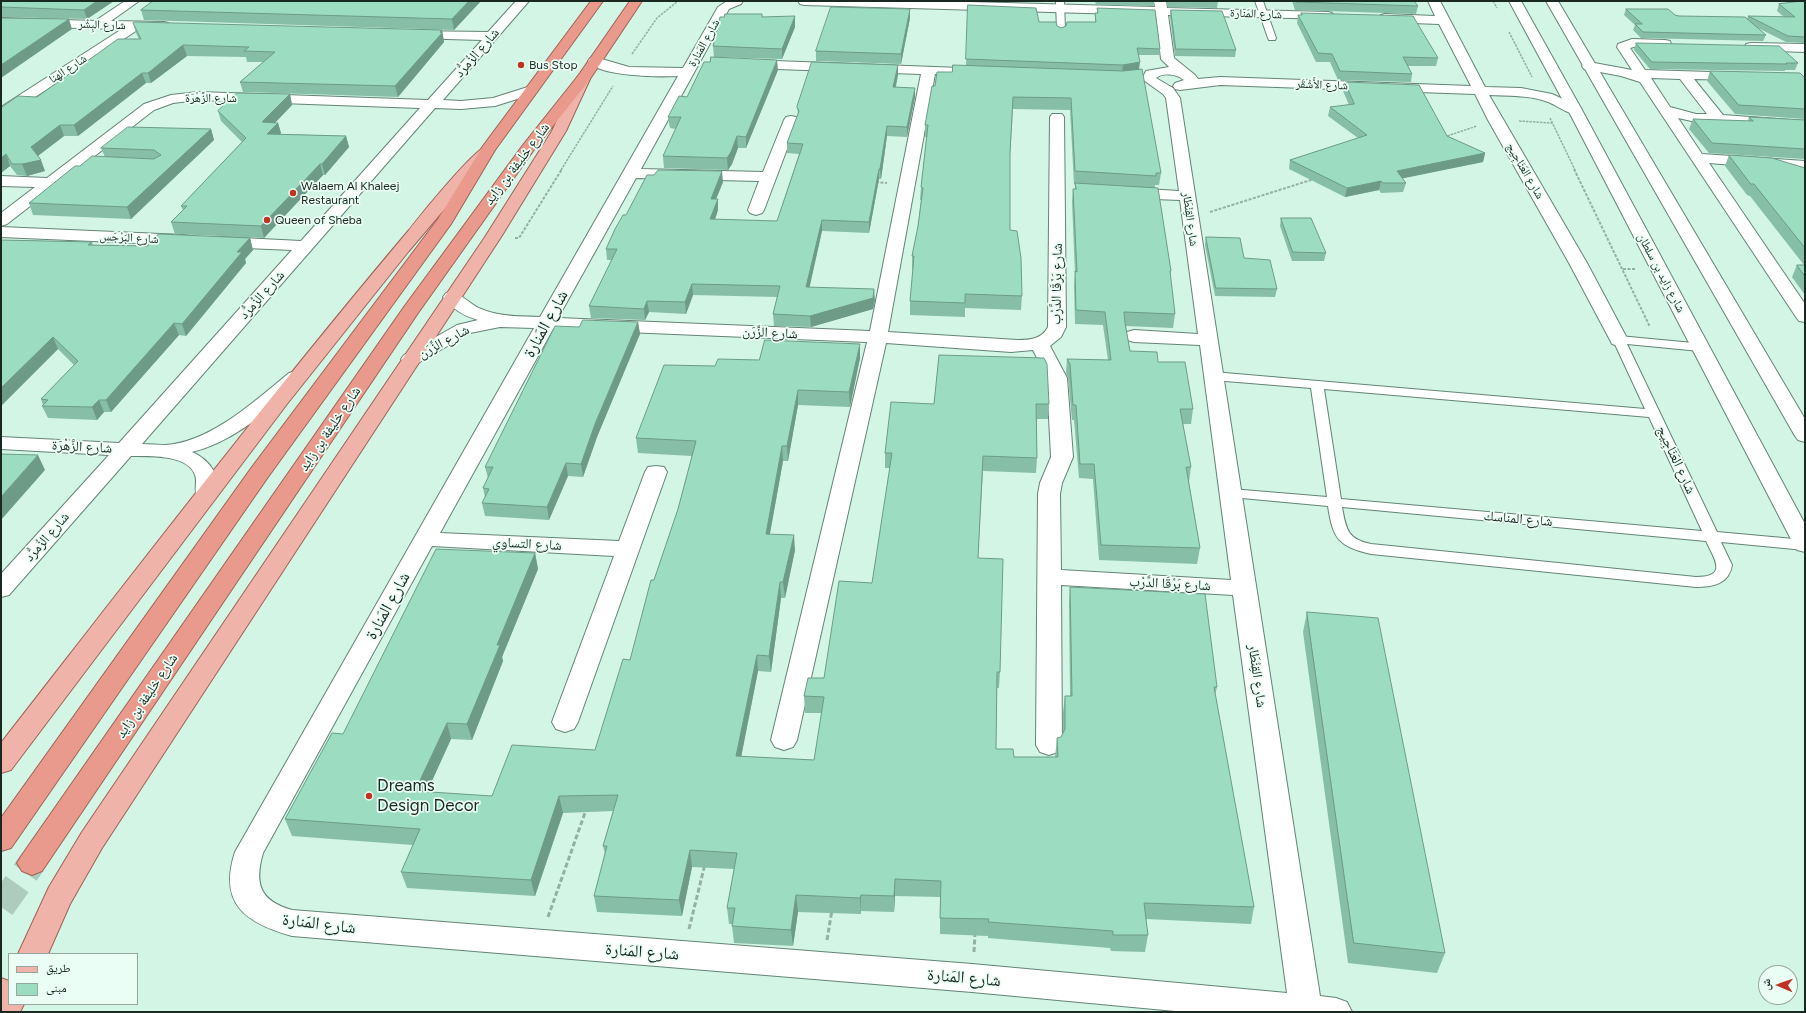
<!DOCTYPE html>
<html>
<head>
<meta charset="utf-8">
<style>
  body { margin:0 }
  #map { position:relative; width:1806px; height:1013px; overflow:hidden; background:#d2f5e5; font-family:Figtree,"Noto Naskh Arabic",sans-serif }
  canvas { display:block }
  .frame { position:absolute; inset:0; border:2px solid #1a2822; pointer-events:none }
  .legend { position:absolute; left:8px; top:953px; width:130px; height:52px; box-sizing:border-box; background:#eafef5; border:1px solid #97a8a1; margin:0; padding:5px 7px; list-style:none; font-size:12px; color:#1a2822 }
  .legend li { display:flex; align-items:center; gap:8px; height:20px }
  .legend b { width:20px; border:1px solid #97a8a1 }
  .north { position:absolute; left:1758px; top:965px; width:40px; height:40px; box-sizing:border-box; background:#eafef5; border:1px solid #97a8a1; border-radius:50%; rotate:272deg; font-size:11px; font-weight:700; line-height:16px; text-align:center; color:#1a2822 }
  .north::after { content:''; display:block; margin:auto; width:14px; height:18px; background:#bf3323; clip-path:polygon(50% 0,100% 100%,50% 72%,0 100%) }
</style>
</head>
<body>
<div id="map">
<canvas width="1806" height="1013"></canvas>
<div class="frame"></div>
<ul class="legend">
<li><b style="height:5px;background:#efb3a9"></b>طريق</li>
<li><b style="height:11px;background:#9cddc2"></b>مبنى</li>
</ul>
<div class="north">ش</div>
</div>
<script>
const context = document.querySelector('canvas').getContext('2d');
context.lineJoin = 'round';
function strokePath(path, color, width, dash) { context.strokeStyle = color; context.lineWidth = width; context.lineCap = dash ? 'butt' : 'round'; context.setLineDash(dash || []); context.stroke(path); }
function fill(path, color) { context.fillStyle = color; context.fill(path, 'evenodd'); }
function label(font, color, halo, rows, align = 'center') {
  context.font = font + ' Figtree,"Noto Naskh Arabic",sans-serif'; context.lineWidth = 3.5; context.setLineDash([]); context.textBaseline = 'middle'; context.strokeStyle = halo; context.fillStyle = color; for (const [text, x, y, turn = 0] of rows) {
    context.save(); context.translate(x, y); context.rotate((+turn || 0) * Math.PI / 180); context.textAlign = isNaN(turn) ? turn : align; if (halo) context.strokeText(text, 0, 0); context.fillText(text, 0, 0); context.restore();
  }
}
strokePath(new Path2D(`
  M1,907L32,863`), '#adccbe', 28, [28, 14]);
const service = new Path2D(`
  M1056,1H1064L1065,31L1061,33L1057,31Z
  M1255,1H1263L1276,38L1275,40H1269L1268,38Z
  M1619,336L1704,344L1706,347L1704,350L1700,351L1627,344L1717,532L1805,540V550L1721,542L1732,565C1729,584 1713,587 1696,587L1371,554C1338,546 1333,539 1328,506L1231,497L1226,496L1224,493L1226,490L1231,489L1327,497L1311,388L1213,380L1209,379L1207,376L1209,373L1213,372L1645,409L1613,340L1615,337ZM1324,389L1649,417L1702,531L1341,499ZM1342,507L1706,541C1715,560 1728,577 1696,577L1371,544C1347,539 1346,529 1342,507Z`);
const minor = new Path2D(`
  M125,1H139L111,21L164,22L168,23L170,26L168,29H139L6,116L1,117V107L122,29L1,26V18L95,21Z
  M516,1H529L443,100L461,101L493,98L531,86L536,87L538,90L536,93L495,106L461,109L435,108L142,444C150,444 158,445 166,445C211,442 256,400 289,373L296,371L303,373L306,377L303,381C269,409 236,441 192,452C209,459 226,480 214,499L206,501L198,499C193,491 198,483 195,475C188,454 148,456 131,456L9,595L1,597V574L109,455L1,449V437L119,443L292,250L222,247L216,246L214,242L216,238L222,237L301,241L420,108L198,100L173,103L154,110L7,224L1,226V213L35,187L1,186V176L47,178L144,104L171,95L198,92L428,100L482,40L412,38L408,37L406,34L408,31L488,32Z
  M727,1H743L741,4L729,9L641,169L763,172L784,120L786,117L791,116L796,117L798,120L764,210L762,213L756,215L750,213L748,210L759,181L636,178L558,318L870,331L921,74L748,68L743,67L741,64L743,61L748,60L988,69L990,72L988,75L983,76L935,74L888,332L1018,340C1030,340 1042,339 1048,327L1050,117L1052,114H1062L1064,117L1066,327L1061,337L1050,346L1067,378L1073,457L1062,483L1060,494L1061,570L1231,580L1200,345L1134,342L1127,340L1125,336L1127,332L1134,330L1198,334L1180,200L1129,198L1123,196L1121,193L1123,190L1129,188L1179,191L1166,98L1163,94L1142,79L1146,71L1169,67L1161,59L1156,15L804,5L800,4L798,1H931L1155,7L1154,1H1166L1167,8L1328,12L1332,13L1334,16L1332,19L1168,15L1174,58L1195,75L1198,79L1220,77L1471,86L1439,24L1385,22L1381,21L1379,18L1381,15L1385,14L1435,16L1428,1H1440L1485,87L1521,88L1552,94L1580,107L1582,110L1580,113C1568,116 1559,106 1548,102C1530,95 1508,96 1489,95L1587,263L1628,340L1626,344L1619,346L1612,344L1610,340L1569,263L1488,120L1475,94L1220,85L1180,90L1175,89L1173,86L1175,83L1184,80C1177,74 1163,72 1156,78L1173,88L1180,98L1320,996L1336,998L1347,1002L1352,1012H1186L972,992L292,936C246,923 218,904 235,852L534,328L500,327L470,333L418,363L411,365L404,363L401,359L404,355L457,325L478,320C464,316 452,309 443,297L446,293C460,290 468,304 481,309C500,317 520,316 540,317L678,76C660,77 599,77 588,61L590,58L595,57L629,67L683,68L718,7ZM553,329L867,342L771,740L775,747L784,750L793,747L797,740L886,343L1011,352L1033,350L1047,378L1051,457L1040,483L1038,494L1036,745L1040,752L1049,755L1058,752L1062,745L1061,585L1233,595L1287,993L972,964L292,910C260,901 254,884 263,853L432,546L614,556L552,722L556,729L565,732L574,729L578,722L667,472L664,467L656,466L648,467L645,472L619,541L440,533Z
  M1632,39L1665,40L1670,41L1671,44L1670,47L1665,48L1634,47L1630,48L1645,70L1743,73L1745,76L1743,79L1738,80L1694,79L1723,115L1805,121V129L1696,122L1678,118L1702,154L1805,161V171L1709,163L1805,304V322L1799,321L1796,317L1640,82L1621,76L1584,69L1582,66L1584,63L1589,62L1632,70L1617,47L1618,44ZM1651,78L1680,79L1707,114H1696L1670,107Z
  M1751,43L1805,44V52L1746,50L1745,47L1746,44Z
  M1,227L184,235L190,236L192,240L190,244L184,245L1,237Z`);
const secondary = new Path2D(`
  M1509,1H1521L1582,110L1805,524V552L1797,550L1794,545L1568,110Z
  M1546,1H1558L1805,419V442L1798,440L1795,436Z`);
const primary = new Path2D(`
  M583,75L588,76L590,79L566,131L501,237L102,848L70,904L48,954H18L49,887L82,832L485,237L552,131L576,79L578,76Z
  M487,146L492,147L494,150L492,153L408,252L287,404L11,770L1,773V743C135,571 268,397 409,230C420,216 475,148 487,146Z
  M1,978L9,981V1004H24L20,1012H1Z`);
const trunk = new Path2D(`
  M591,1H603L495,150L451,224L268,477L11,848L1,851V818L252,467L438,219L483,146Z
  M630,1H642L588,82L533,151L418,313L42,871L32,875L22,871L17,863L22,855L404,307L523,145L578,76Z`);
strokePath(service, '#648476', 2);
strokePath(minor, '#648476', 2);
strokePath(secondary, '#648476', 2);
strokePath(primary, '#9e6155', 2);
strokePath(trunk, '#9e6155', 2);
strokePath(new Path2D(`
  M1493,1L1497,8
  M1509,32L1532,77
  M632,54L657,18L678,1
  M1550,118L1575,170
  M1519,121L1552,123
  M1444,137L1477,126
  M561,170L613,86`), '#94b0a3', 1.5, [2.5, 1]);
strokePath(new Path2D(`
  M1574,169L1650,327
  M876,182L887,183
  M1210,212L1314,179
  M515,238H519L562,169
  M1623,269H1636`), '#94b0a3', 2, [3, 1.5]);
strokePath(new Path2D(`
  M548,917L586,810
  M689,929L705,864
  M827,940L832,910
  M974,952L975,933`), '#94b0a3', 3, [5, 2.5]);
fill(service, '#fff');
fill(minor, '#fff');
fill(secondary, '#fff');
fill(primary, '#efb3a9');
fill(trunk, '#ea9a8c');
fill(new Path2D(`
  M1,1H114L87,19L1,17Z
  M153,1H481L454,30L144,20L141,10Z
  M976,1H1021V2Z
  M1095,1H1154L1153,6L1096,5Z
  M1166,1H1218L1217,8L1168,7Z
  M1292,1H1414L1418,6L1416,14L1295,10Z
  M1805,1V43L1786,42L1758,28L1766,35L1763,41L1641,38L1633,30L1635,25L1624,15L1626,9L1679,16L1747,19L1748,16L1784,17L1777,11L1779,4Z
  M968,5L1061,28L1095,22V13H1097V8L1160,49L1159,55H1139V69L1161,173L1159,185H1155V187L1171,271L1170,278L1175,314L1173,328L1126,326L1130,351L1158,362L1193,409L1191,424H1183L1191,467L1189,482L1200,548L1197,564L1099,560L1093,479L1079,478L1074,420H1072L1068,378L1066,373L1067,359L1108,360L1103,325L1075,324L1074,285L1075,274L1072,202L1073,189H1075V184H1074L1070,110L1013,109L1010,156V230L1022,296L1021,310L965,308V317L910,315V301L913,269H912V256L918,226L921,200H920L921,187L927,137H925V125L935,86L952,72L966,65Z
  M1171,10L1236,50L1235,57L1175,56L1170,17Z
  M1301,13L1438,58L1436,66H1408L1412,74L1411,82L1338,80L1330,62H1316L1297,23L1298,15H1301Z
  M762,17L795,27L782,59L714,57L713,46Z
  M910,18L901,64L816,61V51Z
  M133,23L442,30L444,42L398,97L243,92L240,82L263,62H247L246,57L187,56L151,83H146L78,136H64L38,156L45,171L27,176L17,175L10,166L1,173V107L37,97L139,39L136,33Z
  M1636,43L1798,63L1795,70H1785V71L1650,69L1634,50Z
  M778,70L746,148H738L732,164L728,170L664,168L663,156L676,129L670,128L668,117L687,97Z
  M1710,71L1805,78V119L1735,114L1707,81Z
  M898,75L896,87L915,97L907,137L887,136L881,179H879L869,233L822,231L809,287L875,300L873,309L811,327L774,326L773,314L777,297L693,295L686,314L649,312L645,320L591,318L589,306L612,260H607L606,249L626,215L723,182L716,199L718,210L715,220L777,221L799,154L787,153V143L798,114L797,107Z
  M1345,82L1447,136L1485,153L1483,162L1402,178L1406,183L1403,192L1381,193L1379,190L1345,197L1289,169L1290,160L1358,138L1328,116L1330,107L1349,105L1343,91Z
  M290,94L292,105L275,123H278L281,133L280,134L346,136L349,147L325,175H323L264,238L175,234L171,222L183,210L181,206L242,142L221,121L218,111Z
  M1749,117L1805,120V159L1709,153L1689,129L1693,119L1748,121Z
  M211,129L214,140L131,219L33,215L29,203L80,166L105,157L101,148Z
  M1729,155L1805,168V295L1792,277L1797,265H1804L1750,196L1747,195L1725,166Z
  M1281,218L1326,253L1324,261H1292L1280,226Z
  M1206,237L1244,258L1277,289L1275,297L1215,296L1205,245Z
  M250,238L253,250L245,259L246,263L186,336L179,335L111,412H104L97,420L48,418L42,406L43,405L41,399L74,365L58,349L1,406V240L92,242L93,245L147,246Z
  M638,322L640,334L597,437L583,477L568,476L549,520L485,516L482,503L485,497L483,488L488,478L485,467L579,327Z
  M939,355L1049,404L1048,419H1037V458L1036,473L983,471L978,558L1000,672L999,688H997L996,749L1014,757H1055L1057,738L1061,737L1063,732V712L1065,696H1070L1069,603L1070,587L1217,687L1215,695L1254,907L1251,924L1146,919L1148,935L1145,952L1111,951L1110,948L988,938V936L940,934V897L895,896L894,912L861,911V914L798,912L793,946L734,943L732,926V924H729L727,908L734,869L692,867L682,916L597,912L594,896L605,854L603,846L613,811L563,813L535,896L407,888L401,872L413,845L292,836L285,819L343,734L535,553L538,569L502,657L503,661L472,740L451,739L427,792L492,796L595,750L630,660L654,580L678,509L692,456L638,453L636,438L715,366L759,360L860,358L850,407L798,405L788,461H783L770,534L795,550L785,598H781L771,672L758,671L741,757L814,760L822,713H805L804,696L824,678L872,583L890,468H885V453L934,404Z
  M1307,612L1445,953L1437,973L1348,963L1303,632Z`), '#86bea7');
fill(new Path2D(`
  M97,1H114L87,19L84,10Z
  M469,1H481L454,30L452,19Z
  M910,9V18L901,64V54Z
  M795,16V27L782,59V49Z
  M69,19L72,29L1,78V65Z
  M442,30L444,42L398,97L395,86Z
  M183,45L187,56L151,83L148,73Z
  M777,60L778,70L746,148V137Z
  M1140,62L1139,69L1122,72L1123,65Z
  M898,65V75L893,97V87Z
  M142,73L146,83L78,136L74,125Z
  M915,88V97L907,137V127Z
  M290,94L292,105L265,133L262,122Z
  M278,123L281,133L271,145L267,134Z
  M60,125L64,136L35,158L31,147Z
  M887,126V136L881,179L880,169Z
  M211,129L214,140L131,219L127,207Z
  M346,136L349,147L325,175L322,164Z
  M737,136L738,148L732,164L728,170L727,158Z
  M1485,153L1483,162L1395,180L1397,171Z
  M6,154L10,166L1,173V158Z
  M41,160L45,171L27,176L22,164Z
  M320,164L323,175L264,238L261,226Z
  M879,169V179L869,233V222Z
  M722,171L723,182L712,209L711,199Z
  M1381,181L1379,190L1345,197L1347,188Z
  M718,199V210L711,230L710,219Z
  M822,220V231L807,299L806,287Z
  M250,238L253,250L245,259L246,263L186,336L182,324L237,252Z
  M692,284L693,295L686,314L685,302Z
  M874,289L875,300L873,309L811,327L810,316Z
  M647,301L649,312L645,320L644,309Z
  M638,322L640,334L597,437L583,477L581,464L595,424Z
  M174,323L179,335L111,412L106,400Z
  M53,337L58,349L1,406V388Z
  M860,344V358L850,407L849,392Z
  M798,390V405L788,461L787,446Z
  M99,400L104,412L97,420L92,407Z
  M782,446L783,461L767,549L766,534Z
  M38,455L45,470L1,520V497Z
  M566,463L568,476L549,520L547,507Z
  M794,535L795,550L785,598L783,582Z
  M535,553L538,569L502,657L503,661L472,740L467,724L497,645Z
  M780,582L781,598L771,672L769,656Z
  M757,655L758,671L738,773L736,756Z
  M447,723L451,739L420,807L415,791Z
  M559,796L563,813L535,896L531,880Z
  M690,850L692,867L682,916L679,900Z
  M895,879V896L894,912V896Z
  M796,895L798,912L793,946L791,930Z
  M861,895V914L860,898Z`), '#6d9b88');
const building = new Path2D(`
  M1,1H97L84,10L1,7Z
  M153,1H469L452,19L141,10Z
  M1296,1H1414L1418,6L1297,2Z
  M1802,1H1805V37L1788,36L1748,16L1795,17L1779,4Z
  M968,5L1036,8L1039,22H1056L1057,26L1061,28L1066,26L1067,22H1096L1095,13H1098L1097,8L1155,10L1160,49L1137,48L1140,62L1123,65L966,59Z
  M831,7L910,9L901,54L816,51Z
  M1626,9H1668L1675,15L1679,16L1745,17L1766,35L1643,32L1635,24H1642Z
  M1171,10L1222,11L1236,50L1176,49Z
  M1301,13L1413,16L1438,58L1403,57L1412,74L1340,71L1332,54L1318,53L1298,15H1302Z
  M725,14H762V17L795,16L782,49L713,46L720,17H724Z
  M1,18L69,19L1,65Z
  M135,22L442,30L440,32L442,33L395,86L240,82L275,52L244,51L249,47L183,45L148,73H142L74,125H60L31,147L41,160L22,164H12L6,154L1,158V107H2L18,96L37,97L118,39H141L133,23Z
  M1636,43L1779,46L1798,63H1786L1787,64L1652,62Z
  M711,57L777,60L746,137L737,136L731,152L727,158L663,156L681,117H668L679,96L687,97L704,62H710Z
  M812,62L898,65L893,87L915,88L907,127L887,126L880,169H879L869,222L822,220L806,287L874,289L873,298L810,316L773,314L780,286L692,284L685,302L647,301L644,309L589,306L617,249H606L615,229L623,215H626L647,175H654L658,170L722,171L711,199H718L710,219L777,221L803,144L787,143L799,111L797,107Z
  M953,65L1123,71L1142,69L1161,173H1156V176L1075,171L1071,98L1013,97L1010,153V230L1017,231L1021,258L1022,296L965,294V303L910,301L914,256H912L918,226L923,188L921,187L928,125H925L932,86H935L937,72H952Z
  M1710,71L1800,73L1805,78V109L1739,105Z
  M1345,82L1419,85L1447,136L1485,153L1397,171L1406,183H1383L1381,181L1347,188L1290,160L1367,135L1330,107L1354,104Z
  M237,93L290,94L262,122L278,123L267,134L346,136L322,164H320L261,226L171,222L187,206H181L246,138L218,111Z
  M1749,117L1805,120V149L1712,143L1693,119L1753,121Z
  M128,127L211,129L127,207L29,203L75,166H80L92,156L154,159L161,155L154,150L101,148Z
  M1729,155L1772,158L1805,168V248L1754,184H1751Z
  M1075,183L1158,188L1171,271H1170L1175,314L1124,312L1125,323L1130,351L1157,352L1158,362H1185L1193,409H1180L1191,467H1186L1200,548L1101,545L1094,464H1080L1076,405H1073L1070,364L1067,359L1111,360L1105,312L1076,310L1075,271L1077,272L1073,189H1076Z
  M1281,218H1311L1326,253L1293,252Z
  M159,234L250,238L237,252H242L182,324L174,323L106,400H99L92,407L42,406L48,400L41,399L78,361L53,337L1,388V240L92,242L88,245L147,246Z
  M1206,237L1240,238L1244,258L1270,260L1277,289L1216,288Z
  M1797,265H1805V276Z
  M583,320L638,322L595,424L581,464L566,463L547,507L482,503L489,489L483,488L493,467H485L555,326L579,327Z
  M765,340L860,344L849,392L798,390L787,446H782L766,534L794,535L783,582H780L769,656L757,655L736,756L814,760L824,697L804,696L808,678H824L839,581L872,583L892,453H885L891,402L934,404L939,355L1044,358L1047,364L1049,404H1036L1037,458L983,456L978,558L1003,559L1000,672H997L996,749H1013L1014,757H1058L1057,738L1061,737L1065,729V696H1072L1070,587L1205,594L1217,687H1214L1254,907L1144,903L1148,935H1113V931L988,922L989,919L940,918L941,881L895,879L894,896L861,895L860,898L796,895L791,930L732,926L735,908H727L737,853L690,850L679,900L594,896L607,846H603L618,795L559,796L531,880L401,872L420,829L285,819L332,733L343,734L436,549L535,553L497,645H500L467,724L447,723L415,791L492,796L512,745L595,750L623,659L630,660L651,580H654L678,509L696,441L636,438L664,365L715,366L718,359L759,360Z
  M1,454L38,455L1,497Z
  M1307,612L1378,618L1445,953L1354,943Z`);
fill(building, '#9cddc2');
strokePath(building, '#6d9b88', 1);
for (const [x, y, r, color] of [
  [521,65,4,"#bf3323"],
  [293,193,4,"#bf3323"],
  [267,220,4,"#bf3323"],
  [369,796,4,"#bf3323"]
]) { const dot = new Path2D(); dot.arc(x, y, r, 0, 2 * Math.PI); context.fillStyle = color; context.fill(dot); strokePath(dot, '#eafef5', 1.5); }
label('12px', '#1a2822', '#eafef5', [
  ["شارع المَنارة",1256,14,2],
  ["شارع البِشْر",102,25,2],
  ["شارع المَنارة",704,43,-61],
  ["شارع الهنا",68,69,-33],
  ["شارع الأَشْقَر",1322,85,2],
  ["شارع الزَّهْرَة",211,98],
  ["شارع العَنَاجِيج",1525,171,60],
  ["شارع القِنْطَار",1190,219,82],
  ["شارع البَرْجَس",129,238,3],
  ["شارع زايد بن سلطان",1661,273,62]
]);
label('12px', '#1a2822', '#eafef5', [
  ["Bus Stop",529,65],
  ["Walaem Al Khaleej",301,186],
  ["Restaurant",301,200],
  ["Queen of Sheba",275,220]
], 'left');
label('14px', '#1a2822', '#eafef5', [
  ["شارع الزُمرُّد",477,53,-49],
  ["شارع خليفة بن زايد",517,164,-53],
  ["شارع بَرْقَا الدَّرْب",1057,284,-89],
  ["شارع الزُمرُّد",262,295,-48],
  ["شارع الزِّرَن",770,333,3],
  ["شارع الزِّرَن",444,342,-28],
  ["شارع خليفة بن زايد",330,429,-56],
  ["شارع الزَّهْرَة",82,447,3],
  ["شارع العَنَاجِيج",1676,460,65],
  ["شارع المناسك",1518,519,5],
  ["شارع الزُمرُّد",47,537,-49],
  ["شارع التساوي",527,544,3],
  ["شارع بَرْقَا الدَّرْب",1170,584,3],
  ["شارع القِنْطَار",1257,676,82],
  ["شارع خليفة بن زايد",147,696,-56]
]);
label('17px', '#1a2822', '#eafef5', [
  ["شارع المَنارة",546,324,-61],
  ["شارع المَنارة",388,606,-61],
  ["شارع المَنارة",319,924,7],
  ["شارع المَنارة",642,952,4],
  ["شارع المَنارة",964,978,5]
]);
label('17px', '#1a2822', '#eafef5', [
  ["Dreams",377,786],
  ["Design Decor",377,806]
], 'left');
</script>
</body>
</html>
